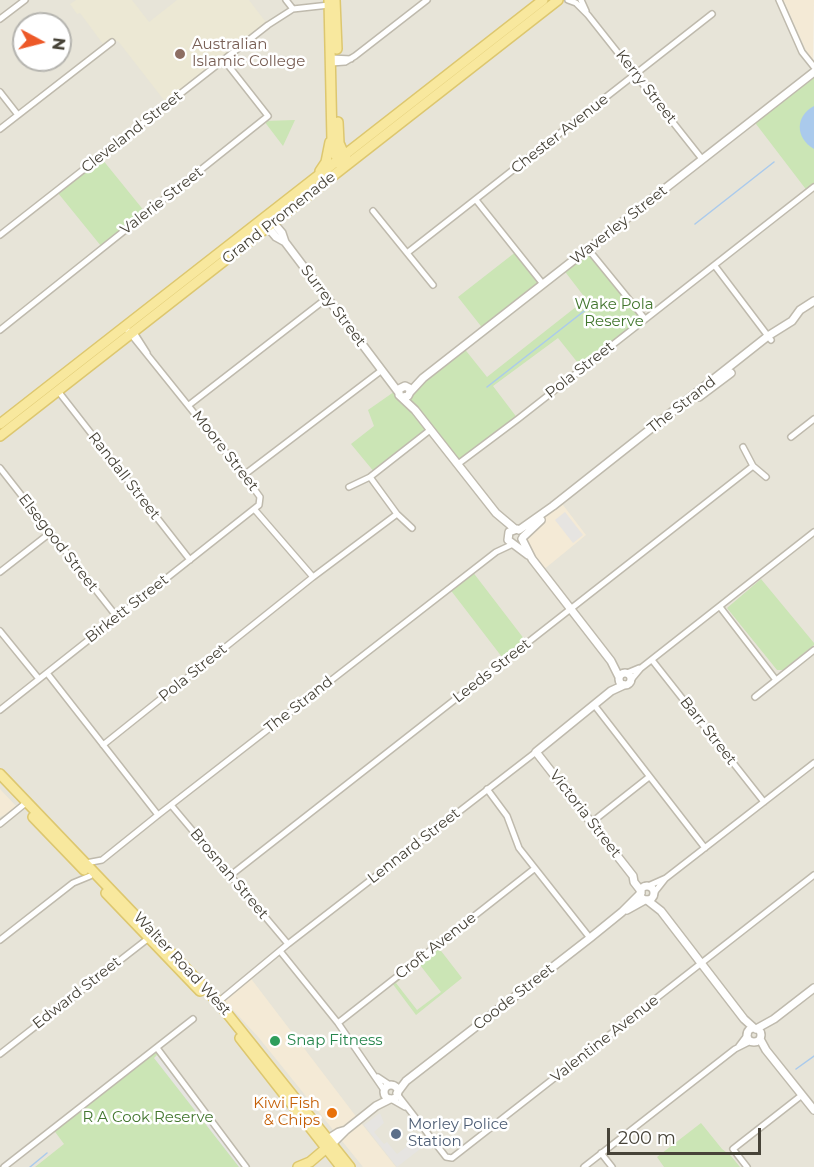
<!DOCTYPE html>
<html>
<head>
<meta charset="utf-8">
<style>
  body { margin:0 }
  #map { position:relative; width:814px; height:1167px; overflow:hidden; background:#f4f2ea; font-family:Montserrat,sans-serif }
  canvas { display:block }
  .north { position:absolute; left:12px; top:12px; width:60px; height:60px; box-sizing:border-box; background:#fff; border:2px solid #b5b4af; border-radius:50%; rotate:97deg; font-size:16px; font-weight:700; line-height:24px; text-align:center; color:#474338 }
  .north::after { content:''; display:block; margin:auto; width:21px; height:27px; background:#ed5928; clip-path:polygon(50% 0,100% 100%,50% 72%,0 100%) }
  .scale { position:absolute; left:607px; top:1128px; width:154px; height:27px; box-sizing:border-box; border:3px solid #474338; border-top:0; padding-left:8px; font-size:18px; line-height:21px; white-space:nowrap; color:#474338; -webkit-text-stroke:4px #fff; paint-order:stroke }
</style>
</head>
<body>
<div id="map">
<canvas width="814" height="1167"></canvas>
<div class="north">N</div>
<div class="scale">200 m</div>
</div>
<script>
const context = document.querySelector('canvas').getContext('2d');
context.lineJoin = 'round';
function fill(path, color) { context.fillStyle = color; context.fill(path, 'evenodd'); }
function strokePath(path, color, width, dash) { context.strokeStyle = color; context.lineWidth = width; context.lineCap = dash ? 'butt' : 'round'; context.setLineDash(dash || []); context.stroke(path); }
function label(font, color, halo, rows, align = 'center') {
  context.font = font + ' Montserrat,sans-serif'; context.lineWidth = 5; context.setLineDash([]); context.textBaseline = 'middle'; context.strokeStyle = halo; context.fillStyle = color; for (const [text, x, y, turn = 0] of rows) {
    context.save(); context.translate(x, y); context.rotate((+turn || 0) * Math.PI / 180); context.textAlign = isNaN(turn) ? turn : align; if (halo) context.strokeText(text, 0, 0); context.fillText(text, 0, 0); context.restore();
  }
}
fill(new Path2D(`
  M0,0H782L785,3L814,65V1167H0ZM24,24H60V60H24Z`), '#e7e4d8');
fill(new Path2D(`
  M782,0H814L813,66L785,3Z
  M560,501L586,535L542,571L520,543L526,538L521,532Z
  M0,789L19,809L0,817Z
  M249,976L358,1119L396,1167H363L259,1038L222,998Z`), '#f4ead6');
fill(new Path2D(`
  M76,0H132L149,22L177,0H249L268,25L167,104L118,41L112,42L106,48L80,13L77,14L70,4Z`), '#ece8d4');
fill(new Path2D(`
  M814,72V187L808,192L753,120Z
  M295,120L283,146L264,121Z
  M102,159L145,212L101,246L58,193Z
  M588,249L645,319L582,368L558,338L493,386L518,419L458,464L430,430L375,473L351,444L374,426L368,410L401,387V397L414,390L463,347L487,377L586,299L563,269Z
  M517,251L543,284L484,330L458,297Z
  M472,571L528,644L505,661L449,588Z
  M761,579L814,643V645L783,670H777L727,608Z
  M438,947L462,978L416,1015L392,983ZM420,965L441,992L417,1010L396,983Z
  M157,1048L246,1167H35L64,1144L53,1129Z
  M701,1123L722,1149L731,1156L740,1167H664L657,1157Z`), '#cbe5b5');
fill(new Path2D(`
  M565,512L583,535L573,543L555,520Z
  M157,1055L244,1167H239L154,1058Z
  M380,1113L384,1123L374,1132L384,1144L387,1142L397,1154L418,1138L424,1146L397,1167L364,1125Z`), '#e6e4e1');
fill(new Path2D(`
  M814,106V149C795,138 795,116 814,106Z`), '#aacaec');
strokePath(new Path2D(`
  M695,224L774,162
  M487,387L588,308
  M796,1069L814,1056
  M30,1167L47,1153`), '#aacaec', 1.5);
const minor = new Path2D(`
  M286,0L293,9
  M568,0L576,3L588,15L702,159
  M581,0L586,11
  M779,0L802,52L814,67
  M0,19L25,0
  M331,58L351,59
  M331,63L345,62L355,56L427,0
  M0,92L18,115
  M0,129L112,42
  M476,200L543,284
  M373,211L433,285
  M0,235L268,25L293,9L329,5
  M588,249L645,319
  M407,253L712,14
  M715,266L771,340
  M0,330L268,116L224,60
  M133,331L147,353
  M58,391L190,560
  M189,405L327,298
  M791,437L814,419
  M743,447L753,466L766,477
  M458,464L518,419L814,187
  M0,468L117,617
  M244,475L382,370
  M349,487L370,477
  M255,510L313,577
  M397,514L412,528
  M0,572L50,533
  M720,607L776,680
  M0,631L39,679
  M652,660L764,802
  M47,673L158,815
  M627,673L639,668
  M631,680L641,668L814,532
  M755,697L814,650
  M595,706L705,848
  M0,710L259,505L260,497L244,475L125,327
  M103,745L313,577L397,514L370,477L430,430
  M487,789L507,816L519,848L590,938
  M171,805L288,944
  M592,822L649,777
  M0,824L27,802
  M86,863L102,860L158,815L496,552L513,544
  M231,875L753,466
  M648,886L666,878L814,763
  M654,893L665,879
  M0,940L73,883L90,876
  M280,951L338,1023L384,1090
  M218,1002L288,944L536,752
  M338,1023L534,869
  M739,1046L748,1034
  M157,1048L246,1167
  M0,1054L150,937
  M378,1077L390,1085
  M397,1094L446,1157L452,1158L814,875
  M391,1099L405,1107
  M601,1153L612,1167
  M4,1167L193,1019
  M584,1167L735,1049L751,1041
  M747,1167L733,1149L802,1095`);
const tertiary = new Path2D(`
  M271,220L282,233L285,242L399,393
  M265,224L276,237L285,242
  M410,392L423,378L814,72
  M403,397L408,396L410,392L409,388L405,386L399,389V395L415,410L496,513L515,529
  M699,397L731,373
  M517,529L509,532L508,540L528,555
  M519,530L553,506L768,336L792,321L800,310L814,301
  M523,537L541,520
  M522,539L532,559L611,661L619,677
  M619 679a6 6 0 1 1 12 0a6 6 0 1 1-12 0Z
  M624,685L611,691L536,752L633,876L634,882L641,891
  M640 893a7 7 0 1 1 14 0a7 7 0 1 1-14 0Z
  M647,900L661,911L744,1019L754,1028
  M627,910L645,900
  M747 1035a7 7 0 1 1 14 0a7 7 0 1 1-14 0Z
  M756,1029L774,1019L814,988
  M760,1039L766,1050L814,1110
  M384 1092a7 7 0 1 1 14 0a7 7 0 1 1-14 0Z
  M397,1093L406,1081L590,938L622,912L641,893
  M328,1139L339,1132L346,1130
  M332,1144L346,1130L376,1106L390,1099`);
const primary = new Path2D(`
  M329,0L332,141L334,152L340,164
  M335,0L337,49
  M338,122L339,143L347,161
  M320,171L326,162L330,142
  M0,424L543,0
  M0,436L558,0
  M0,774L218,1002L350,1167
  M33,817L84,870
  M106,893L200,991
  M240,1038L341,1167
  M298,1167L310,1162L330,1145`);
strokePath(minor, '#bfbaad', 8);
strokePath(tertiary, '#bfbaad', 10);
strokePath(primary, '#ddc76f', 12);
strokePath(minor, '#fff', 5);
strokePath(tertiary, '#fff', 7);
strokePath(primary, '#f8e89e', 9);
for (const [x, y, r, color] of [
  [180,54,6,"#8d6e63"],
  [275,1041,6,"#2e9e5b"],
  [332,1113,6,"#e8710a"],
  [396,1134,6,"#5c6f8a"]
]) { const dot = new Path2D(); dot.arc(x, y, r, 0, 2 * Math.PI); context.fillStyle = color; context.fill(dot); strokePath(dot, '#fff', 2); }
label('15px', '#785e54', '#fff', [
  ["Australian",192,45],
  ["Islamic College",192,62]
], 'left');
label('15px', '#474338', '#fff', [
  ["Kerry Street",646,87,52],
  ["Cleveland Street",132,132,-38],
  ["Chester Avenue",560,134,-38],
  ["Valerie Street",162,201,-38],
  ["Grand Promenade",279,218,-38],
  ["Waverley Street",619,225,-38],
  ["Surrey Street",333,306,53],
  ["Pola Street",580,370,-38],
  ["The Strand",682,405,-38],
  ["Moore Street",225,451,52],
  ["Randall Street",124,476,52],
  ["Elsegood Street",58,543,52],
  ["Birkett Street",127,609,-38],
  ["Leeds Street",492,671,-38],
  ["Pola Street",193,673,-39],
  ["The Strand",299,705,-38],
  ["Barr Street",708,731,52],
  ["Victoria Street",585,814,52],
  ["Lennard Street",414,846,-38],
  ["Brosnan Street",229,874,50],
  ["Croft Avenue",436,946,-38],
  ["Walter Road West",182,964,47],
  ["Edward Street",77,993,-38],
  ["Coode Street",514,997,-38],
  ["Valentine Avenue",605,1039,-38]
]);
label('15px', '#42762e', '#fff', [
  ["Wake Pola",614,305],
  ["Reserve",614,322],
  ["R A Cook Reserve",148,1118]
]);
label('15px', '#27864d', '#fff', [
  ["Snap Fitness",287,1041]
], 'left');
label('15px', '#c56008', '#fff', [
  ["Kiwi Fish",320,1104],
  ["& Chips",320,1121]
], 'right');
label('15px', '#4e5e75', '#fff', [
  ["Morley Police",408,1125],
  ["Station",408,1142]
], 'left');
</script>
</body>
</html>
